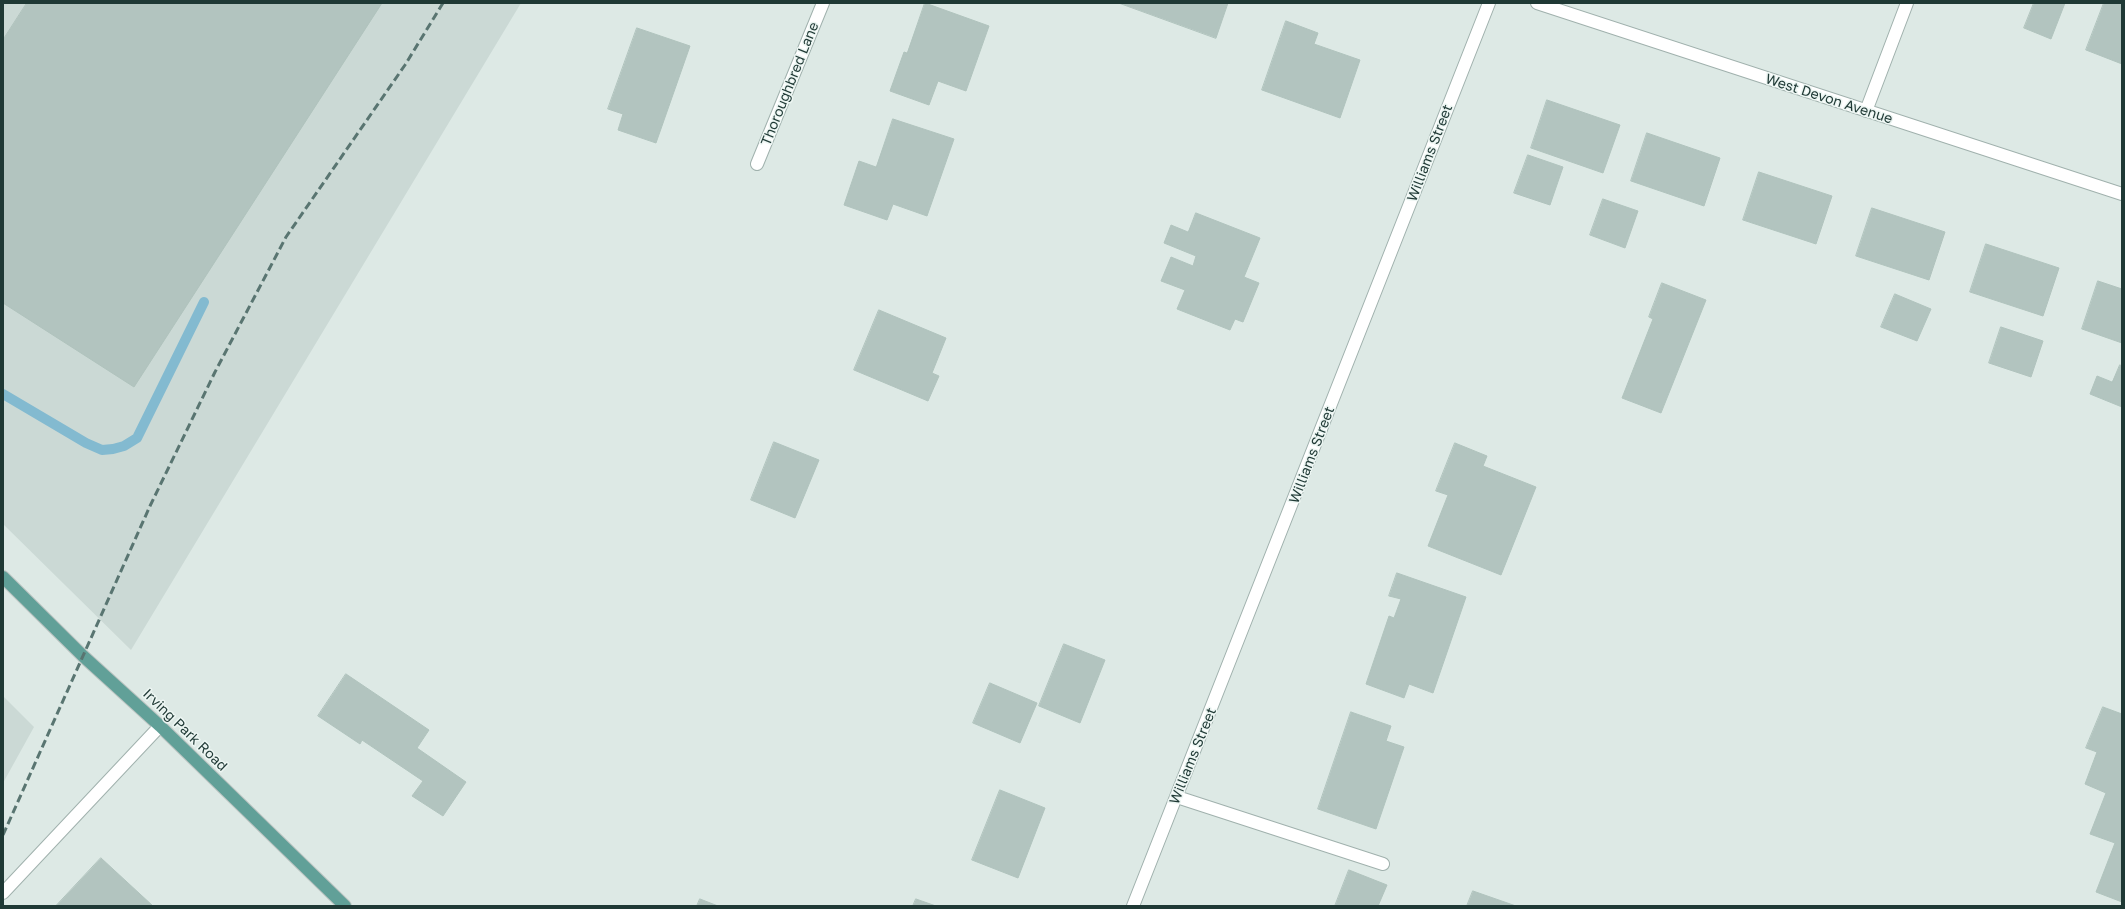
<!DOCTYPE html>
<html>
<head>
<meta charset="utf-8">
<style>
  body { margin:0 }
  #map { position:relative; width:2125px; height:909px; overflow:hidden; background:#dde9e5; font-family:"Golos Text",sans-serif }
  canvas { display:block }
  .frame { position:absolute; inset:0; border:4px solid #1f3935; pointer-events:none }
</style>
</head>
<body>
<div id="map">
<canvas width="2125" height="909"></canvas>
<div class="frame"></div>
</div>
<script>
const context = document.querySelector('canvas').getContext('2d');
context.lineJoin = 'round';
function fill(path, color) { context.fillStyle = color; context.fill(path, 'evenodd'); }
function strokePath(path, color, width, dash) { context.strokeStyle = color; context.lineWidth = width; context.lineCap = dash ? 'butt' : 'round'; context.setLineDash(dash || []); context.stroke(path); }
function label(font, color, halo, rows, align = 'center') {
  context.font = font + ' "Golos Text",sans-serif'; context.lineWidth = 3; context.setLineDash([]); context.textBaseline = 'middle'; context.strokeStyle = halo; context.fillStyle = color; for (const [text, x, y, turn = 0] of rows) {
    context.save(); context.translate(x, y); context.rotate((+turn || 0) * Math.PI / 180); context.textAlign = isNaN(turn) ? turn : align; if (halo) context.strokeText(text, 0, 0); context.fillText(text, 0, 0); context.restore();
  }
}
fill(new Path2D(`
  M3,3H521L131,650L3,524Z
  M3,696L34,727L3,783Z`), '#cbd9d5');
strokePath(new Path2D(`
  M3,394L86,443L102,450L113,449L124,446L137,438L204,302`), '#83bad0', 10);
const building = new Path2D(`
  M27,3H382L134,387L3,303V40Z
  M925,3L989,26L966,91L938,81L929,105L890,91L904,52L907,53Z
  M1119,3H1228L1216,38Z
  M2034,3H2065L2051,39L2024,28Z
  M2104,3H2122V64L2086,50Z
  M1286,21L1318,33L1314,44L1360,60L1340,118L1262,90Z
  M637,28L690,46L656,143L618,130L623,114L608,109Z
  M1547,100L1620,125L1603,173L1531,148Z
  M893,119L954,139L927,216L893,204L887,220L844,205L859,161L876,167Z
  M1647,133L1720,158L1704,206L1631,181Z
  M1528,155L1563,167L1550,205L1514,193Z
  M1759,172L1832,196L1816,244L1743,220Z
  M1603,199L1638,211L1625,248L1590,235Z
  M1872,208L1945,232L1929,280L1856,256Z
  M1196,213L1260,238L1244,277L1259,283L1243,322L1235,319L1230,330L1177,309L1185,290L1161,281L1171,257L1193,266L1196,256L1164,243L1171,225L1188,232Z
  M1986,244L2059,268L2043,316L1970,292Z
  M2098,281L2122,289V343L2082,329Z
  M1662,283L1706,300L1661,413L1622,398L1653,319L1649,317Z
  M1895,294L1931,309L1917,341L1881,327Z
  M879,310L946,338L932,373L939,376L928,401L854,370Z
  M2001,327L2043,341L2031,377L1989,363Z
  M2120,365L2122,366V407L2090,394L2097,376L2112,382Z
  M774,442L819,460L795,518L751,500Z
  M1455,443L1487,456L1483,466L1536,487L1501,575L1428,546L1448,495L1436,491Z
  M1397,573L1466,597L1433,693L1409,684L1404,698L1366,684L1389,616L1394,618L1401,599L1389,596Z
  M1064,644L1105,660L1080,723L1039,706Z
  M346,674L429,730L417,748L466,782L443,816L412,796L423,781L362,740L360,744L318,716Z
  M990,683L1037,703L1020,743L973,723Z
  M2103,707L2122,714V902L2096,892L2115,843L2090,834L2106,793L2085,784L2097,752L2086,748Z
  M1351,712L1391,726L1386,741L1404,747L1376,829L1318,809Z
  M1000,790L1045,808L1018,878L972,860Z
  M101,858L153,906H56Z
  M1349,870L1387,885L1378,906H1335Z
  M1473,891L1516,906H1467Z
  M700,899L718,906H697Z
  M916,899L936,906H913Z`);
fill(building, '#b2c4bf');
strokePath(building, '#b0c3bd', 1);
const minor = new Path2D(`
  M1537,3L2122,194
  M1866,111L1907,3
  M757,164L823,3
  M1177,797L1383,864
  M3,893L160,726
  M1133,906L1489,3`);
const major = new Path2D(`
  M3,577L83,656L160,726L345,906`);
strokePath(minor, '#a0b1ad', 14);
strokePath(major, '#bcc4c2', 14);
strokePath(minor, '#fff', 12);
strokePath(major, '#61a098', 12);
strokePath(new Path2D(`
  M3,835L150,506L215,372L286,237L405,65L443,3`), '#597571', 3, [8, 4]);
label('14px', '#1f3935', '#edf6f3', [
  ["Thoroughbred Lane",790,84,-68],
  ["West Devon Avenue",1829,99,18],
  ["Williams Street",1430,153,-69],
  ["Williams Street",1312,455,-69],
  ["Irving Park Road",185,730,44],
  ["Williams Street",1193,756,-68]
]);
</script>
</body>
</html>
